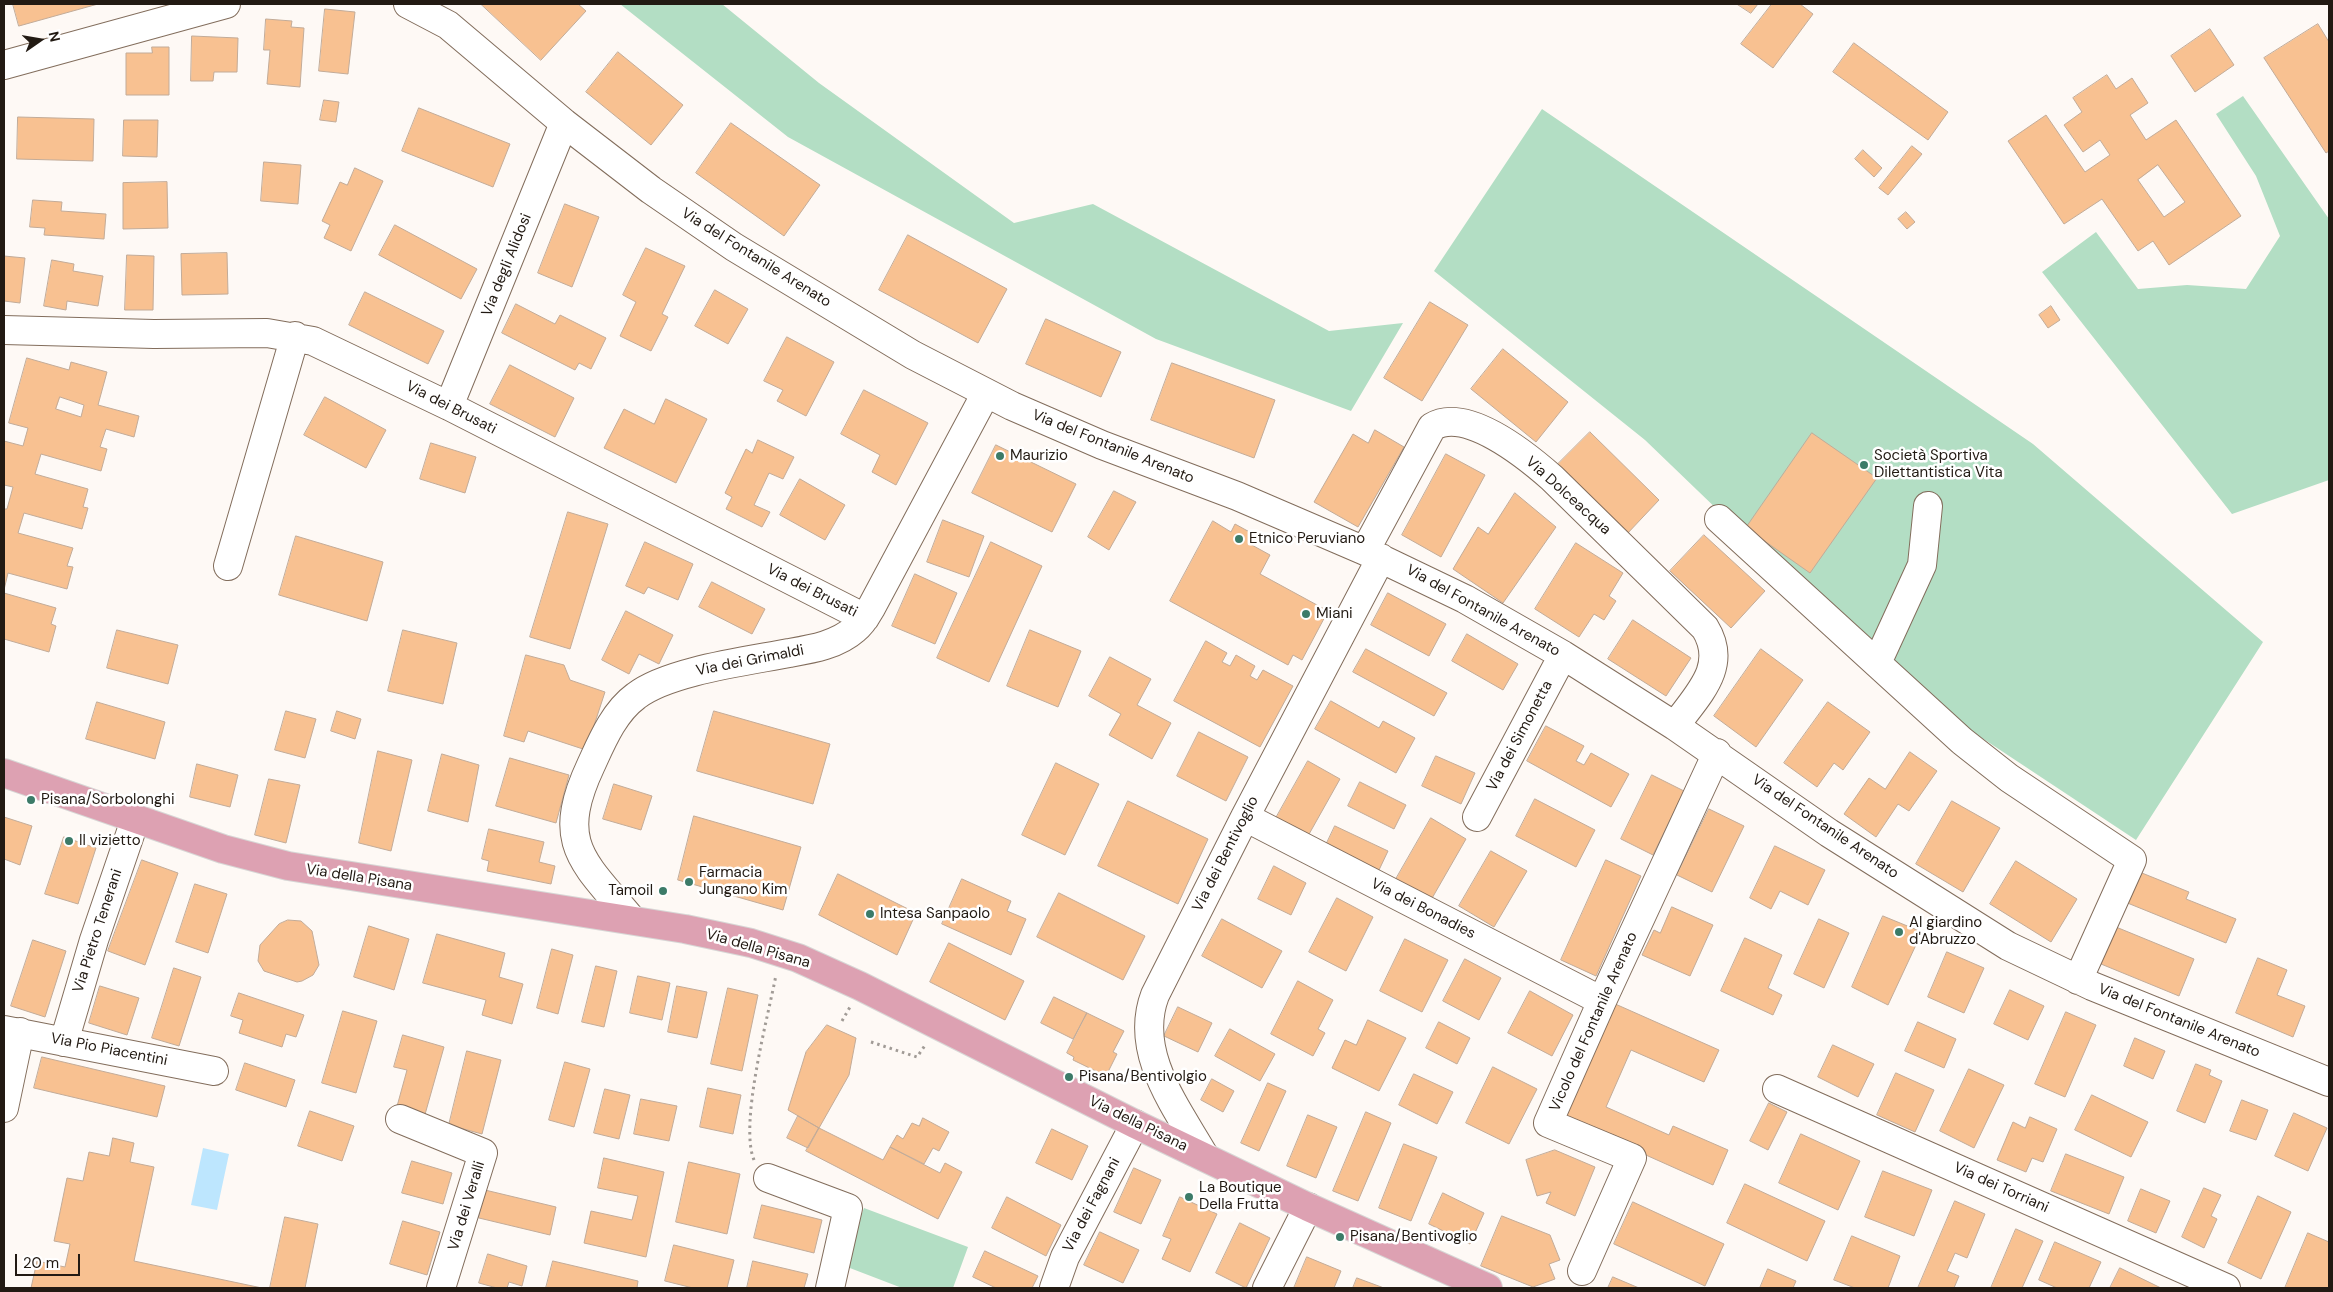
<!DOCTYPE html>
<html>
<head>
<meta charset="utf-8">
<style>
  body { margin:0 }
  #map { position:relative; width:2333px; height:1292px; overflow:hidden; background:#fef9f5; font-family:"DM Sans",sans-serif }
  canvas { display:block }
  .frame { position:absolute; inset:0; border:5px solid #221a13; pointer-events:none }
  .north { position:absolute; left:15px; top:15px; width:50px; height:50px; -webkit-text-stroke:4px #fff; paint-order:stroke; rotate:77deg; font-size:14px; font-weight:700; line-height:20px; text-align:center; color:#221a13 }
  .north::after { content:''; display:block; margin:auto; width:18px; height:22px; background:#221a13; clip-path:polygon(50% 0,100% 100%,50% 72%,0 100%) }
  .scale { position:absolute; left:15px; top:1254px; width:65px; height:22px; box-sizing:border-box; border:2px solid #221a13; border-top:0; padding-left:6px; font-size:15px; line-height:18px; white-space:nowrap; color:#221a13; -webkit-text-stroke:4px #fff; paint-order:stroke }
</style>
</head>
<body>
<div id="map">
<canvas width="2333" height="1292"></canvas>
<div class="frame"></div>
<div class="north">N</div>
<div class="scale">20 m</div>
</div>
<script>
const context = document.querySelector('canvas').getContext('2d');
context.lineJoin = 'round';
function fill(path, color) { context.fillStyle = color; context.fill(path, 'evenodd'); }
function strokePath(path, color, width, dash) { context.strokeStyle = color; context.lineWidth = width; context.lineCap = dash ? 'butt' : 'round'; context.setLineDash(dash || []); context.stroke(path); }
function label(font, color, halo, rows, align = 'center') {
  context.font = font + ' "DM Sans",sans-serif'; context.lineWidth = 5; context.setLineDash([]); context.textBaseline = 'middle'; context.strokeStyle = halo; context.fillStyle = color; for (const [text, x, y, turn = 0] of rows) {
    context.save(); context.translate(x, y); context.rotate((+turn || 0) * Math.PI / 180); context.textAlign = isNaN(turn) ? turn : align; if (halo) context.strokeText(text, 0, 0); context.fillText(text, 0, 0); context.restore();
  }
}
fill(new Path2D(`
  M620,4H722L819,83L1014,223L1093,204L1329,331L1403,323L1351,411L1156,339L788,137Z
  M2243,96L2329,219V480L2232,514L2042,272L2096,232L2138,289L2187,285L2246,289L2280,236L2256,176L2216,114Z
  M1542,109L2033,444L2263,642L2136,840L1908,689L1854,641L1645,440L1434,271Z
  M864,1208L968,1247L953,1288H902L842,1265Z`), '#b3dec4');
fill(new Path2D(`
  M203,1148L229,1154L217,1210L191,1205Z`), '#bde6fe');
const building = new Path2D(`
  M13,4H98L19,26Z
  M481,4H578L586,11L541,60Z
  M1737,4H1758L1751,13Z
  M1772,4H1800L1813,14L1773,68L1741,44Z
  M325,9L355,12L348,74L319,71Z
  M266,19L292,21L291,27L304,28L300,87L267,84L270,50H264Z
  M2318,24L2329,42V151L2326,153L2264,58Z
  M2210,29L2234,65L2195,92L2171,56Z
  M192,36L238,38L237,72H214L213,81H191Z
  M1854,43L1948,112L1928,140L1833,72Z
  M152,47H169V95H126V53H152Z
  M618,52L683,105L651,145L586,92Z
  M2107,75L2116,89L2132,78L2148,103L2130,115L2146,140L2176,120L2241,216L2169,265L2153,241L2138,251L2102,199L2064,224L2008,141L2046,115L2085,172L2110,155L2100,140L2083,152L2064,125L2082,112L2073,98ZM2158,165L2185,202L2164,217L2138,180Z
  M324,100L339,102L336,122L320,120Z
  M419,108L510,144L493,187L402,151Z
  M18,117L94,119L93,161L17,159Z
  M124,120H158L157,157L123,156Z
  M731,123L820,185L784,236L696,173Z
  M1912,146L1922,154L1888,195L1879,188Z
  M1863,150L1882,168L1874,177L1855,159Z
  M264,162L301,165L298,204L261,201Z
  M355,168L383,181L351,251L324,238L330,225L322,221L340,182L347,185Z
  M167,182L168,228L123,229V183Z
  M33,200L62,202L61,211L106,214L104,239L44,235L45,228L30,227Z
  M565,204L599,217L572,287L538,273Z
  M1906,212L1915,222L1907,229L1898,219Z
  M395,225L477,269L461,299L379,255Z
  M908,235L1007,289L978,343L879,290Z
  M646,248L685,266L662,314L668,317L651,351L620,336L636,302L623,295Z
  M227,253L228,294L182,295L181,254Z
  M127,255L154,256L153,310H125Z
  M4,256L25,258L20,303L4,301Z
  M52,260L74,264L73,271L103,276L98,306L67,301L66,310L44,306Z
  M715,290L748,309L728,344L695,326Z
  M365,292L444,331L428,364L349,325Z
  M1430,302L1468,325L1422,401L1384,378Z
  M516,304L555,324L560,315L606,338L591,369L579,363L575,370L502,333Z
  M2051,306L2060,320L2048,328L2039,315Z
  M1046,319L1121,352L1101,397L1026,364Z
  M787,337L834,362L806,416L777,401L783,390L764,381Z
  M1503,349L1568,402L1536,442L1471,389Z
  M27,358L69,370L71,362L107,372L98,405L139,416L134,437L106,429L100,447L107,449L101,471L41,454L35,474L88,489L83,507L88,508L82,529L24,513L18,533L73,548L67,566L73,567L67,589L8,573L4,590V509H7L13,487L4,485V441L23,446L28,428L9,423ZM60,397L84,405L81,417L56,409Z
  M1172,363L1275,400L1254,458L1151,420Z
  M510,365L574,398L555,437L490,404Z
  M864,390L928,423L896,485L872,472L880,455L841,434Z
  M325,397L386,430L366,468L304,435Z
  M666,399L707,419L676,483L604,448L624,409L654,424Z
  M1375,430L1404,447L1358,527L1314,502L1353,434L1368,443Z
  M1590,432L1659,500L1626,535L1556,466Z
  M1812,433L1877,478L1810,573L1746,528Z
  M758,440L794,457L783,479L769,473L754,505L770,512L762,527L726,509L732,497L725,493L746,449L752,453Z
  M431,443L476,457L465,493L420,479Z
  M996,445L1076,484L1052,532L972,493Z
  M1446,454L1485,475L1441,557L1402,535Z
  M800,479L845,505L825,540L780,515Z
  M1114,491L1136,502L1109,550L1088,537Z
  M1515,493L1556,527L1503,603L1453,569L1478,527L1488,534Z
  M568,512L608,524L570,649L530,637Z
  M943,520L984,536L969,577L927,562Z
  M1213,521L1231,532L1235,524L1255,535L1250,544L1270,555L1260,574L1328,611L1302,660L1293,655L1288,665L1170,601Z
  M1704,535L1765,591L1731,628L1670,571Z
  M296,536L383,562L367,621L279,595Z
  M645,542L693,564L678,600L648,587L644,594L626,586Z
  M991,542L1042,566L989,682L937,658Z
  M1576,543L1623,573L1609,596L1616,601L1604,620L1594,614L1579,637L1535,609Z
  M915,574L957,593L935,644L892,626Z
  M712,582L765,609L752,634L699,607Z
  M4,593L56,608L51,624L56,626L49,652L4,639Z
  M1388,593L1446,624L1429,656L1371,625Z
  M626,611L673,635L659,664L639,654L629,674L602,660Z
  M1633,620L1691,658L1666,696L1608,659Z
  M117,630L178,645L168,684L107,668Z
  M403,630L457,643L443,704L388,691Z
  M1030,630L1081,651L1058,707L1007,686Z
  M1467,634L1518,664L1503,690L1452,661Z
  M1206,641L1227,653L1222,662L1230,666L1236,655L1255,666L1250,676L1257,680L1263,670L1293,686L1260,747L1174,701Z
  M1366,649L1447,693L1434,716L1353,672Z
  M1761,649L1803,680L1756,747L1714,716Z
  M526,655L564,665L570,680L605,692L586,750L528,731L524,742L504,736Z
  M1110,657L1151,679L1137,705L1171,723L1152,759L1109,735L1121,714L1089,696Z
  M1331,701L1379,728L1383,721L1415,738L1396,773L1315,729Z
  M97,702L165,722L155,759L86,739Z
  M1828,702L1870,732L1843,770L1834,763L1817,787L1784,763Z
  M286,711L316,719L305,758L275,750Z
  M337,711L361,719L355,739L331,731Z
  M714,711L830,744L813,804L697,771Z
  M1546,726L1584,746L1576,761L1584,765L1591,753L1629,774L1611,807L1527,761Z
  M1199,732L1248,757L1226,801L1177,776Z
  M378,751L412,760L391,851L359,843Z
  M1910,752L1937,771L1909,811L1898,804L1876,837L1844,814L1869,778L1885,789Z
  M442,754L479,765L468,822L428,811Z
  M1436,756L1475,773L1461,804L1422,786Z
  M510,758L569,775L556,823L496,806Z
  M1308,761L1340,779L1308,836L1276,818Z
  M1056,763L1099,784L1065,855L1022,835Z
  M197,764L238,775L230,807L190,797Z
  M1652,775L1684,791L1653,855L1621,839Z
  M269,779L300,785L286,843L255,835Z
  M1360,782L1406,805L1394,829L1348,806Z
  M614,784L652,796L641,830L603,819Z
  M1535,799L1595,830L1576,867L1516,836Z
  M1128,801L1208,839L1178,904L1098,866Z
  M1952,801L2000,828L1963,892L1916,864Z
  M1709,809L1744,826L1712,892L1677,875Z
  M694,816L801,847L783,910L678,880Z
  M4,817L32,826L20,865L4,859Z
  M1431,818L1466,839L1431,900L1396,879Z
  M1335,826L1388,851L1379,870L1326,845Z
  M489,829L544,842L539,862L555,866L551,884L487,871L489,861L482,859Z
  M64,837L96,848L78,904L45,894Z
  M1775,846L1825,870L1808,905L1780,891L1771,909L1750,898Z
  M1491,851L1527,871L1494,927L1459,906Z
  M142,860L178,873L145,965L108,951Z
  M1606,860L1641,876L1596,976L1561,960Z
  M2016,861L2077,899L2051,942L1990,904Z
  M1274,866L1306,883L1291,915L1258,899Z
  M2137,871L2189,892L2186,899L2236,919L2226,943L2125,902Z
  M838,874L916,913L897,955L819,915Z
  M962,879L1011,901L1007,911L1026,919L1011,955L942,924Z
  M195,884L227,894L208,953L176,942Z
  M1059,893L1145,936L1123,980L1037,937Z
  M1337,898L1373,917L1346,971L1309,952Z
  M1672,907L1713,925L1690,976L1642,955L1654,930L1660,933Z
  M1883,916L1922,932L1888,1005L1852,987Z
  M1222,919L1282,951L1262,988L1202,956Z
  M1819,919L1849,933L1824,988L1794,974Z
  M288,920L301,921L312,931L319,965L313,975L302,981L297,982L264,971L258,961L260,945L279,924Z
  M369,926L409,939L394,990L354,977Z
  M2116,927L2194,959L2179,996L2101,964Z
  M437,934L505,953L499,977L523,984L512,1024L482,1015L486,1000L423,983Z
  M1745,938L1782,955L1768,988L1782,995L1773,1015L1721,991Z
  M1405,939L1448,960L1422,1012L1380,991Z
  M33,940L66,951L45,1017L11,1006Z
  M949,943L1024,981L1005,1020L930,982Z
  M552,949L573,955L558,1014L537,1008Z
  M1947,952L1984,968L1964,1013L1928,997Z
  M2258,958L2287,970L2277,995L2305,1006L2293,1037L2236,1013Z
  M1465,959L1501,978L1479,1020L1443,1001Z
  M596,966L617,971L604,1027L582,1022Z
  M174,968L201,977L179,1046L152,1038Z
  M638,976L670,983L662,1020L630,1013Z
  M1298,981L1333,1000L1318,1029L1325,1033L1313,1056L1271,1034Z
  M100,986L139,998L127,1035L89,1023Z
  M677,986L707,992L697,1038L668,1032Z
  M728,988L758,995L742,1071L711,1064Z
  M2010,990L2044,1006L2028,1040L1994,1024Z
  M1530,991L1573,1015L1552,1056L1508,1033Z
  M239,993L304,1015L296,1037L286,1034L282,1047L239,1033L243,1020L231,1016Z
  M1054,997L1087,1013L1073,1039L1041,1023Z
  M1613,1003L1719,1050L1704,1082L1631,1050L1606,1107L1669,1135L1673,1126L1728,1150L1713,1185L1563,1118Z
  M1178,1007L1212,1023L1198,1052L1164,1036Z
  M343,1011L377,1021L356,1093L322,1083Z
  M2066,1012L2096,1025L2065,1097L2035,1084Z
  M1087,1013L1124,1031L1113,1052L1117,1054L1106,1076L1073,1060L1074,1057L1067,1053Z
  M1368,1020L1406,1038L1379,1091L1332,1068L1345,1040L1356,1045Z
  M1439,1022L1470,1038L1457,1064L1426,1048Z
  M1918,1022L1956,1039L1944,1068L1905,1051Z
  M827,1025L856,1038L849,1075L819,1128L788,1110L806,1052Z
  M1230,1029L1275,1054L1260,1081L1215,1056Z
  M403,1035L444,1047L424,1118L396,1110L407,1070L394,1067Z
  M2135,1038L2165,1051L2153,1079L2124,1066Z
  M1833,1045L1874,1064L1858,1097L1818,1077Z
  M467,1051L501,1060L482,1134L449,1125Z
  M42,1057L165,1086L157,1117L34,1088Z
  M565,1062L590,1069L574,1127L549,1120Z
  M245,1063L295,1080L286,1107L236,1090Z
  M2196,1064L2211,1070L2209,1075L2222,1081L2205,1123L2177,1111Z
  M1493,1067L1537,1089L1509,1144L1466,1123Z
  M1969,1069L2004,1085L1974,1148L1940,1131Z
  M1896,1073L1934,1090L1915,1132L1877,1115Z
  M1414,1074L1453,1092L1437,1124L1399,1105Z
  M1212,1079L1234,1091L1223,1112L1201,1100Z
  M1268,1083L1286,1091L1259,1151L1241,1143Z
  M708,1088L741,1095L733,1134L700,1127Z
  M605,1089L630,1095L619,1139L594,1133Z
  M2092,1095L2148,1122L2131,1157L2075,1130Z
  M641,1099L677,1106L669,1141L634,1134Z
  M2242,1100L2268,1110L2256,1140L2230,1131Z
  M1769,1103L1787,1112L1768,1150L1750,1141Z
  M310,1111L354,1126L342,1161L298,1146Z
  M1366,1112L1391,1123L1358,1201L1333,1191Z
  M2294,1113L2327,1128L2308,1171L2275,1156Z
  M1308,1115L1337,1127L1316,1178L1287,1166Z
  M798,1116L819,1128L808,1148L787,1138Z
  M2030,1117L2057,1129L2043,1162L2032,1158L2026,1172L1997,1160L2013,1122L2025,1128Z
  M923,1118L949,1132L939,1151L933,1148L924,1164L890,1147L897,1135L903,1139L912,1123L919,1126Z
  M819,1128L883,1160L890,1147L940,1173L945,1163L962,1172L938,1219L806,1151Z
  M1052,1129L1088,1146L1072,1180L1036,1163Z
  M1801,1134L1860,1161L1838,1210L1779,1183Z
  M113,1138L134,1143L130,1162L154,1167L134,1261L262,1288H31L37,1261L65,1267L70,1244L54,1241L67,1178L83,1181L89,1152L109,1156Z
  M1404,1144L1437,1157L1411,1221L1379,1208Z
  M1555,1150L1595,1167L1575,1216L1546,1203L1551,1192L1537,1196L1526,1160Z
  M2066,1154L2124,1177L2109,1214L2051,1191Z
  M604,1158L664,1172L646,1257L584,1243L591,1211L632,1220L638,1196L598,1188Z
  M412,1161L452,1173L443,1204L402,1193Z
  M689,1162L740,1174L727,1234L676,1222Z
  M1134,1168L1161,1180L1141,1224L1114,1212Z
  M1883,1171L1932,1190L1914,1236L1865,1217Z
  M1745,1184L1825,1221L1807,1261L1727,1223Z
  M2204,1188L2221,1195L2211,1216L2217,1219L2204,1248L2182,1237Z
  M2141,1189L2170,1201L2156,1233L2128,1221Z
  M485,1190L556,1207L550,1235L479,1218Z
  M1443,1193L1484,1213L1470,1244L1429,1224Z
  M2258,1196L2291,1212L2261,1279L2228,1263Z
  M1007,1197L1061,1225L1046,1256L992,1228Z
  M1180,1197L1217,1214L1190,1272L1162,1259L1171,1239L1163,1236Z
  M1955,1201L1985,1214L1967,1258L1955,1253L1947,1271L1959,1276L1954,1288H1918Z
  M1633,1202L1724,1244L1705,1286L1614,1244Z
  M762,1205L822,1220L814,1253L754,1238Z
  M1502,1216L1550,1235L1560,1260L1549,1264L1555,1279L1533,1287L1481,1266Z
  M285,1217L318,1224L305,1288H270Z
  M403,1221L440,1232L427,1275L390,1264Z
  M1240,1223L1270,1238L1246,1288L1216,1273Z
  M2016,1229L2043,1241L2022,1288H1991Z
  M1100,1232L1139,1250L1123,1283L1084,1265Z
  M2308,1233L2329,1242V1288H2285Z
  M1852,1236L1900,1256L1888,1288H1855L1834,1280Z
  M2055,1242L2101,1262L2089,1288H2057L2039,1280Z
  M674,1245L734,1260L727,1288H693L665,1281Z
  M985,1251L1038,1276L1032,1288H996L973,1277Z
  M488,1254L527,1266L522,1286L509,1282L507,1288H497L479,1283Z
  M1307,1257L1341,1271L1334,1288H1294Z
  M553,1261L638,1281L637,1288H546Z
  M753,1261L808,1274L804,1288H747Z
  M2120,1268L2161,1288H2110Z
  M1768,1269L1796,1281L1793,1288H1760Z
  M1613,1277L1639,1288H1608Z
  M1357,1278L1384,1288H1353Z`);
fill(building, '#f8c191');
strokePath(building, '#c2ab98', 1);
const minor = new Path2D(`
  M408,4L448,25L564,123L651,190L734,247L913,355L1012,406L1102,445L1237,496L1365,551L1465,599L1563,655L1675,726L1829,833L2008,946L2092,986L2329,1082
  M4,65L226,4
  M4,330L154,334L267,333L313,341L449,406L865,618
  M449,406L564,123
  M1719,519L1962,741L2009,778L2132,860L2078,980
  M1365,551L1432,427C1466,406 1527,456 1552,478L1705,628C1729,667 1697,695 1675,726
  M228,566L295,336
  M1877,663L1922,565L1928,506
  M1245,817L1602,1001
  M1477,817L1563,655
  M632,920C583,861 554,844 591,765C602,741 614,712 636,696C668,671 748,661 789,653C812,649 837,645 855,629C862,624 867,615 871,608L986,393
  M4,1030L214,1071
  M64,1042L94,940L135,820
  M1777,1089L2226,1288
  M4,1108L20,1032
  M400,1119L483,1153L441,1288
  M1205,1157C1177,1108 1133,1053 1155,995L1245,817L1381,558
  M768,1178L848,1208L830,1288
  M1582,1271L1632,1158L1548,1123L1602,1001L1717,753
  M1054,1288L1065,1257L1135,1124
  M1267,1288L1308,1207`);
const major = new Path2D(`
  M4,773L223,849L288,866L685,929L751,943L798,958L860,986L1135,1124L1308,1207L1488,1288`);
strokePath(minor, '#826d5c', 30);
strokePath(major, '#d7d6d5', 30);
strokePath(new Path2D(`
  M842,1021L850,1007
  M871,1042L917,1057L926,1044
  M754,1160C739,1124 768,1017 776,975`), '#a19b96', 3, [2.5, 4]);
strokePath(minor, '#fff', 28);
strokePath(major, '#dda1b2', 28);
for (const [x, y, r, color] of [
  [1000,456,5,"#3c7b68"],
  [1864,465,5,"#3c7b68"],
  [1239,539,5,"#3c7b68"],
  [1306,614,5,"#3c7b68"],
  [31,800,5,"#3c7b68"],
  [69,841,5,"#3c7b68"],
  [689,882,5,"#3c7b68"],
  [663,891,5,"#3c7b68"],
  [870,914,5,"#3c7b68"],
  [1899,932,5,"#3c7b68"],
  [1069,1077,5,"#3c7b68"],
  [1189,1197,5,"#3c7b68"],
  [1340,1237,5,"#3c7b68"]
]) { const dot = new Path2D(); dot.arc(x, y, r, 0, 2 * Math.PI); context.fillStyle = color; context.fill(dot); strokePath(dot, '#fff', 2); }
label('15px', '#221a13', '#fff', [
  ["Via del Fontanile Arenato",756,258,32],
  ["Via degli Alidosi",507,265,-68],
  ["Via dei Brusati",451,408,27],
  ["Via del Fontanile Arenato",1113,447,22],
  ["Via Dolceacqua",1568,496,42],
  ["Via dei Brusati",812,591,27],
  ["Via del Fontanile Arenato",1483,611,29],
  ["Via dei Grimaldi",750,661,-11],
  ["Via dei Simonetta",1520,736,-62],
  ["Via del Fontanile Arenato",1825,827,34],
  ["Via dei Bentivoglio",1226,854,-63],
  ["Via della Pisana",359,878,9],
  ["Via dei Bonadies",1423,909,27],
  ["Via Pietro Tenerani",98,931,-72],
  ["Via della Pisana",758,949,16],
  ["Via del Fontanile Arenato",2179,1021,22],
  ["Vicolo del Fontanile Arenato",1594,1022,-66],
  ["Via Pio Piacentini",109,1050,11],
  ["Via della Pisana",1138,1124,26],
  ["Via dei Torriani",2001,1188,24],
  ["Via dei Fagnani",1092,1205,-62],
  ["Via dei Veralli",467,1206,-73]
]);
label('15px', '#221a13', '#fff', [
  ["Maurizio",1010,456],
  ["Società Sportiva",1874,456],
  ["Dilettantistica Vita",1874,473],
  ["Etnico Peruviano",1249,539],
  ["Miani",1316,614],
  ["Pisana/Sorbolonghi",41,800],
  ["Il vizietto",79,841],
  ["Farmacia",699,873],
  ["Jungano Kim",699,890],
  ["Tamoil",653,891,"right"],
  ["Intesa Sanpaolo",880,914],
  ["Al giardino",1909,923],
  ["d'Abruzzo",1909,940],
  ["Pisana/Bentivolgio",1079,1077],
  ["La Boutique",1199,1188],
  ["Della Frutta",1199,1205],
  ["Pisana/Bentivoglio",1350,1237]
], 'left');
</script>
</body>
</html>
